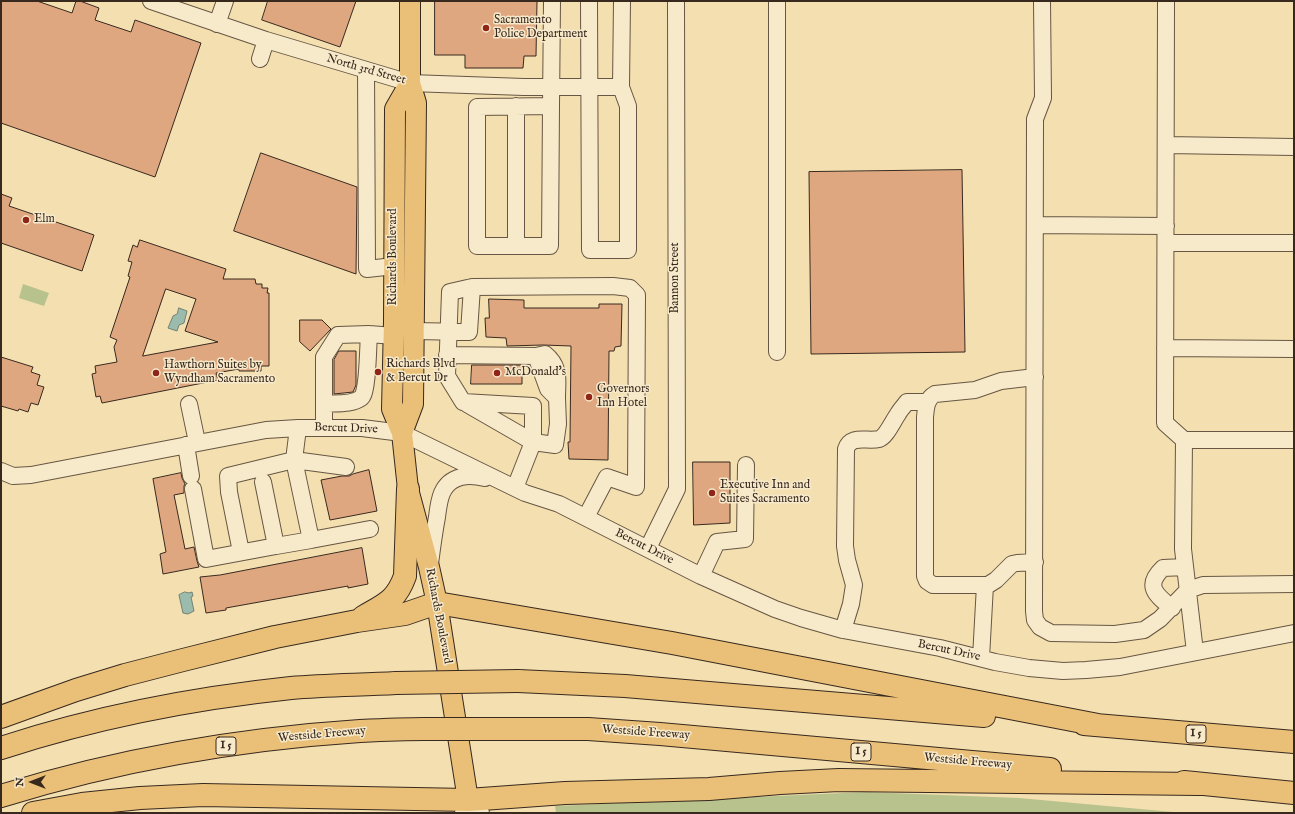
<!DOCTYPE html>
<html>
<head>
<meta charset="utf-8">
<style>
  body { margin:0 }
  #map { position:relative; width:1295px; height:814px; overflow:hidden; background:#f3dfaf; font-family:"IM FELL English",serif }
  canvas { display:block }
  .frame { position:absolute; inset:0; border:2px solid #38291f; pointer-events:none }
  .north { position:absolute; left:12px; top:762px; width:40px; height:40px; -webkit-text-stroke:3px #f7eacb; paint-order:stroke; rotate:270deg; font-size:11px; font-weight:700; line-height:16px; text-align:center; color:#38291f }
  .north::after { content:''; display:block; margin:auto; width:14px; height:18px; background:#38291f; clip-path:polygon(50% 0,100% 100%,50% 72%,0 100%) }
</style>
</head>
<body>
<div id="map">
<canvas width="1295" height="814"></canvas>
<div class="frame"></div>
<div class="north">N</div>
</div>
<script>
const context = document.querySelector('canvas').getContext('2d');
context.lineJoin = 'round';
function fill(path, color) { context.fillStyle = color; context.fill(path, 'evenodd'); }
function strokePath(path, color, width, dash) { context.strokeStyle = color; context.lineWidth = width; context.lineCap = dash ? 'butt' : 'round'; context.setLineDash(dash || []); context.stroke(path); }
function label(font, color, halo, rows, align = 'center') {
  context.font = font + ' "IM FELL English",serif'; context.lineWidth = 3; context.setLineDash([]); context.textBaseline = 'middle'; context.strokeStyle = halo; context.fillStyle = color; for (const [text, x, y, turn = 0] of rows) {
    context.save(); context.translate(x, y); context.rotate((+turn || 0) * Math.PI / 180); context.textAlign = isNaN(turn) ? turn : align; if (halo) context.strokeText(text, 0, 0); context.fillText(text, 0, 0); context.restore();
  }
}
fill(new Path2D(`
  M23,284L49,293L44,306L19,298Z
  M866,792L1019,798L1184,813H556L555,806Z`), '#b7c28d');
const water = new Path2D(`
  M179,308L187,311L184,323L179,325L177,331L168,328L173,316L177,314Z
  M185,592L189,593L192,592L193,596L191,597L194,611L188,614L183,613L179,595Z`);
fill(water, '#9bbcad');
strokePath(water, '#738174', 1);
const building = new Path2D(`
  M1,1H37L72,13L76,1H80L99,8L95,20L131,32L135,20L201,43L155,177L1,123Z
  M268,1H356L340,47L262,20Z
  M435,1H537L536,56H524L523,68H465V55H435Z
  M261,153L357,187L356,274L234,231Z
  M962,170L965,352L811,354L809,172Z
  M1,194L12,198L9,206L94,235L82,271L1,243Z
  M140,240L226,269L223,279H255L256,284H262V288H268L267,293H269V366H261V371H239V369L216,373L218,380L102,403L100,396L96,397L92,374L96,373L95,366L117,362L114,347L117,340L110,337L130,277L128,276L132,262L128,261L133,245L137,247ZM166,289L196,299L185,331L218,342L143,356Z
  M489,299L524,300V308H599V304H622L621,346L615,347L614,351H609L608,460L569,459L568,442H570L571,346L543,345L507,346L506,338L486,337L485,318H489Z
  M300,320H322L331,329L310,351L300,342Z
  M339,351H356V385L353,392L334,394V360Z
  M1,357L33,367L31,372L40,375L37,385L44,387L38,405L31,403L28,412L19,409L18,411L1,406Z
  M472,365H522V384H471Z
  M693,462H730V523L694,525Z
  M369,470L377,511L330,520L321,480L342,476H349L353,474Z
  M181,473L182,478L185,484L184,486V493L174,495L185,549L194,547L197,561L199,567L163,574L160,554L166,552L153,479Z
  M362,548L368,584L348,588V586L226,608V610L206,613L200,577L220,575Z`);
fill(building, '#dfa780');
strokePath(building, '#38291f', 1);
const minor = new Path2D(`
  M151,1L266,40L410,83L524,87H621
  M589,1L590,250H628V106L621,87L622,1
  M777,1V352
  M1042,1L1043,98L1035,119L1034,611L1035,620L1040,627L1051,633L1115,634L1144,630L1160,619L1188,590L1203,585L1294,584
  M1166,1L1165,423L1184,440L1183,549L1195,652
  M217,24L225,1
  M260,59L266,40
  M366,70L367,269L394,266
  M516,106V246
  M551,106L550,246H477V107L551,106L552,1
  M1166,145L1294,147
  M1035,225L1166,226
  M1166,243H1294
  M414,331L469,332L472,287
  M1165,348L1294,349
  M447,355L536,356L548,389L557,398L558,424L555,445L533,442L467,404
  M536,356L545,354C561,367 557,380 557,398
  M189,404L197,442
  M324,404C335,403 352,405 361,398C368,394 368,344 369,334
  M324,428V357L338,335L369,334L394,336
  M1184,440H1294
  M186,445L191,476
  M1,471L13,476L31,475L266,430L298,428H362L402,433L525,493L559,504L701,576L775,609L801,618L843,630L940,648L995,662L1029,668L1063,671L1086,670L1120,667L1294,633
  M263,482L276,546L311,540L294,460L346,467
  M515,488L533,442V406L463,402L447,376L450,292L472,287L613,286L630,288L637,295L636,487L607,477L586,517
  M193,489L206,559L276,546
  M311,540L370,529
  M648,548L677,489L676,1
  M241,552L229,492L228,476L294,460L298,428
  M1035,562L1017,563L1012,564L996,580L988,585H933L927,581L925,576V417C926,408 926,399 935,394L975,390L1001,381L1035,377
  M430,564C432,548 434,533 437,517C438,509 439,500 442,493C450,475 469,474 485,478
  M701,576L717,542L745,539L746,465
  M1172,608C1156,595 1144,586 1163,568L1185,567
  M843,630L851,604L854,585L847,560L845,546L846,449C851,434 867,442 879,439C886,437 893,421 898,414C900,410 904,406 907,402H927
  M981,658L985,585
  M463,813L468,800L481,813`);
const major = new Path2D(`
  M410,83L395,109L394,321L392,409L402,433L408,489L429,567L437,603L468,800
  M402,433L413,404L416,103L410,83V1`);
const highway = new Path2D(`
  M363,617C385,604 396,601 405,576L408,489
  M518,681L625,686L984,716
  M1,717L76,690L125,675L183,660L275,637L357,621L405,614L437,603L672,643L1098,725
  M1084,724L1294,742
  M523,729H588L660,734L1050,769
  M1,748C93,718 195,698 291,688C326,685 361,685 396,683
  M1184,782L1294,793
  M1,796C117,760 239,739 360,731C381,730 403,729 424,729
  M33,813L82,804L140,798L203,795L468,800L565,793L709,789L780,783L839,780L1199,784`);
strokePath(minor, '#675643', 18);
strokePath(major, '#38291f', 22);
strokePath(highway, '#38291f', 24);
strokePath(minor, '#f7eacb', 16);
strokePath(major, '#eac078', 20);
strokePath(highway, '#eac078', 22);
const highwayBridge = new Path2D(`
  M396,683L518,681
  M424,729H523`);
strokePath(highwayBridge, '#38291f', 24, []);
strokePath(highwayBridge, '#eac078', 22);
for (const [x, y, r, color] of [
  [486,28,4,"#8f2418"],
  [26,220,4,"#8f2418"],
  [378,372,4,"#8f2418"],
  [156,373,4,"#8f2418"],
  [497,373,4,"#8f2418"],
  [589,397,4,"#8f2418"],
  [712,493,4,"#8f2418"]
]) { const dot = new Path2D(); dot.arc(x, y, r, 0, 2 * Math.PI); context.fillStyle = color; context.fill(dot); strokePath(dot, '#f7eacb', 1.5); }
for (const [x, y, w] of [
  [1196,734,20],
  [226,746,20],
  [861,752,20]
]) { const box = new Path2D(); box.roundRect(x - w / 2, y - 9, w, 18, 3); context.fillStyle = '#f7eacb'; context.fill(box); strokePath(box, '#38291f', 1); }
label('bold 11px', '#38291f', null, [
  ["I 5",1196,734],
  ["I 5",226,746],
  ["I 5",861,752]
]);
label('12px', '#38291f', '#f7eacb', [
  ["Sacramento",494,21],
  ["Police Department",494,35],
  ["Elm",34,220],
  ["Richards Blvd",386,365],
  ["& Bercut Dr",386,379],
  ["Hawthorn Suites by",164,366],
  ["Wyndham Sacramento",164,380],
  ["McDonald's",505,373],
  ["Governors",597,390],
  ["Inn Hotel",597,404],
  ["Executive Inn and",720,486],
  ["Suites Sacramento",720,500]
], 'left');
label('12px', '#38291f', '#f7eacb', [
  ["North 3rd Street",366,70,16],
  ["Richards Boulevard",394,257,-90],
  ["Bannon Street",676,278,-90],
  ["Bercut Drive",346,429,2],
  ["Bercut Drive",644,547,27],
  ["Richards Boulevard",438,616,79],
  ["Bercut Drive",949,651,12],
  ["Westside Freeway",646,733,4],
  ["Westside Freeway",322,735,-5],
  ["Westside Freeway",968,762,5]
]);
</script>
</body>
</html>
